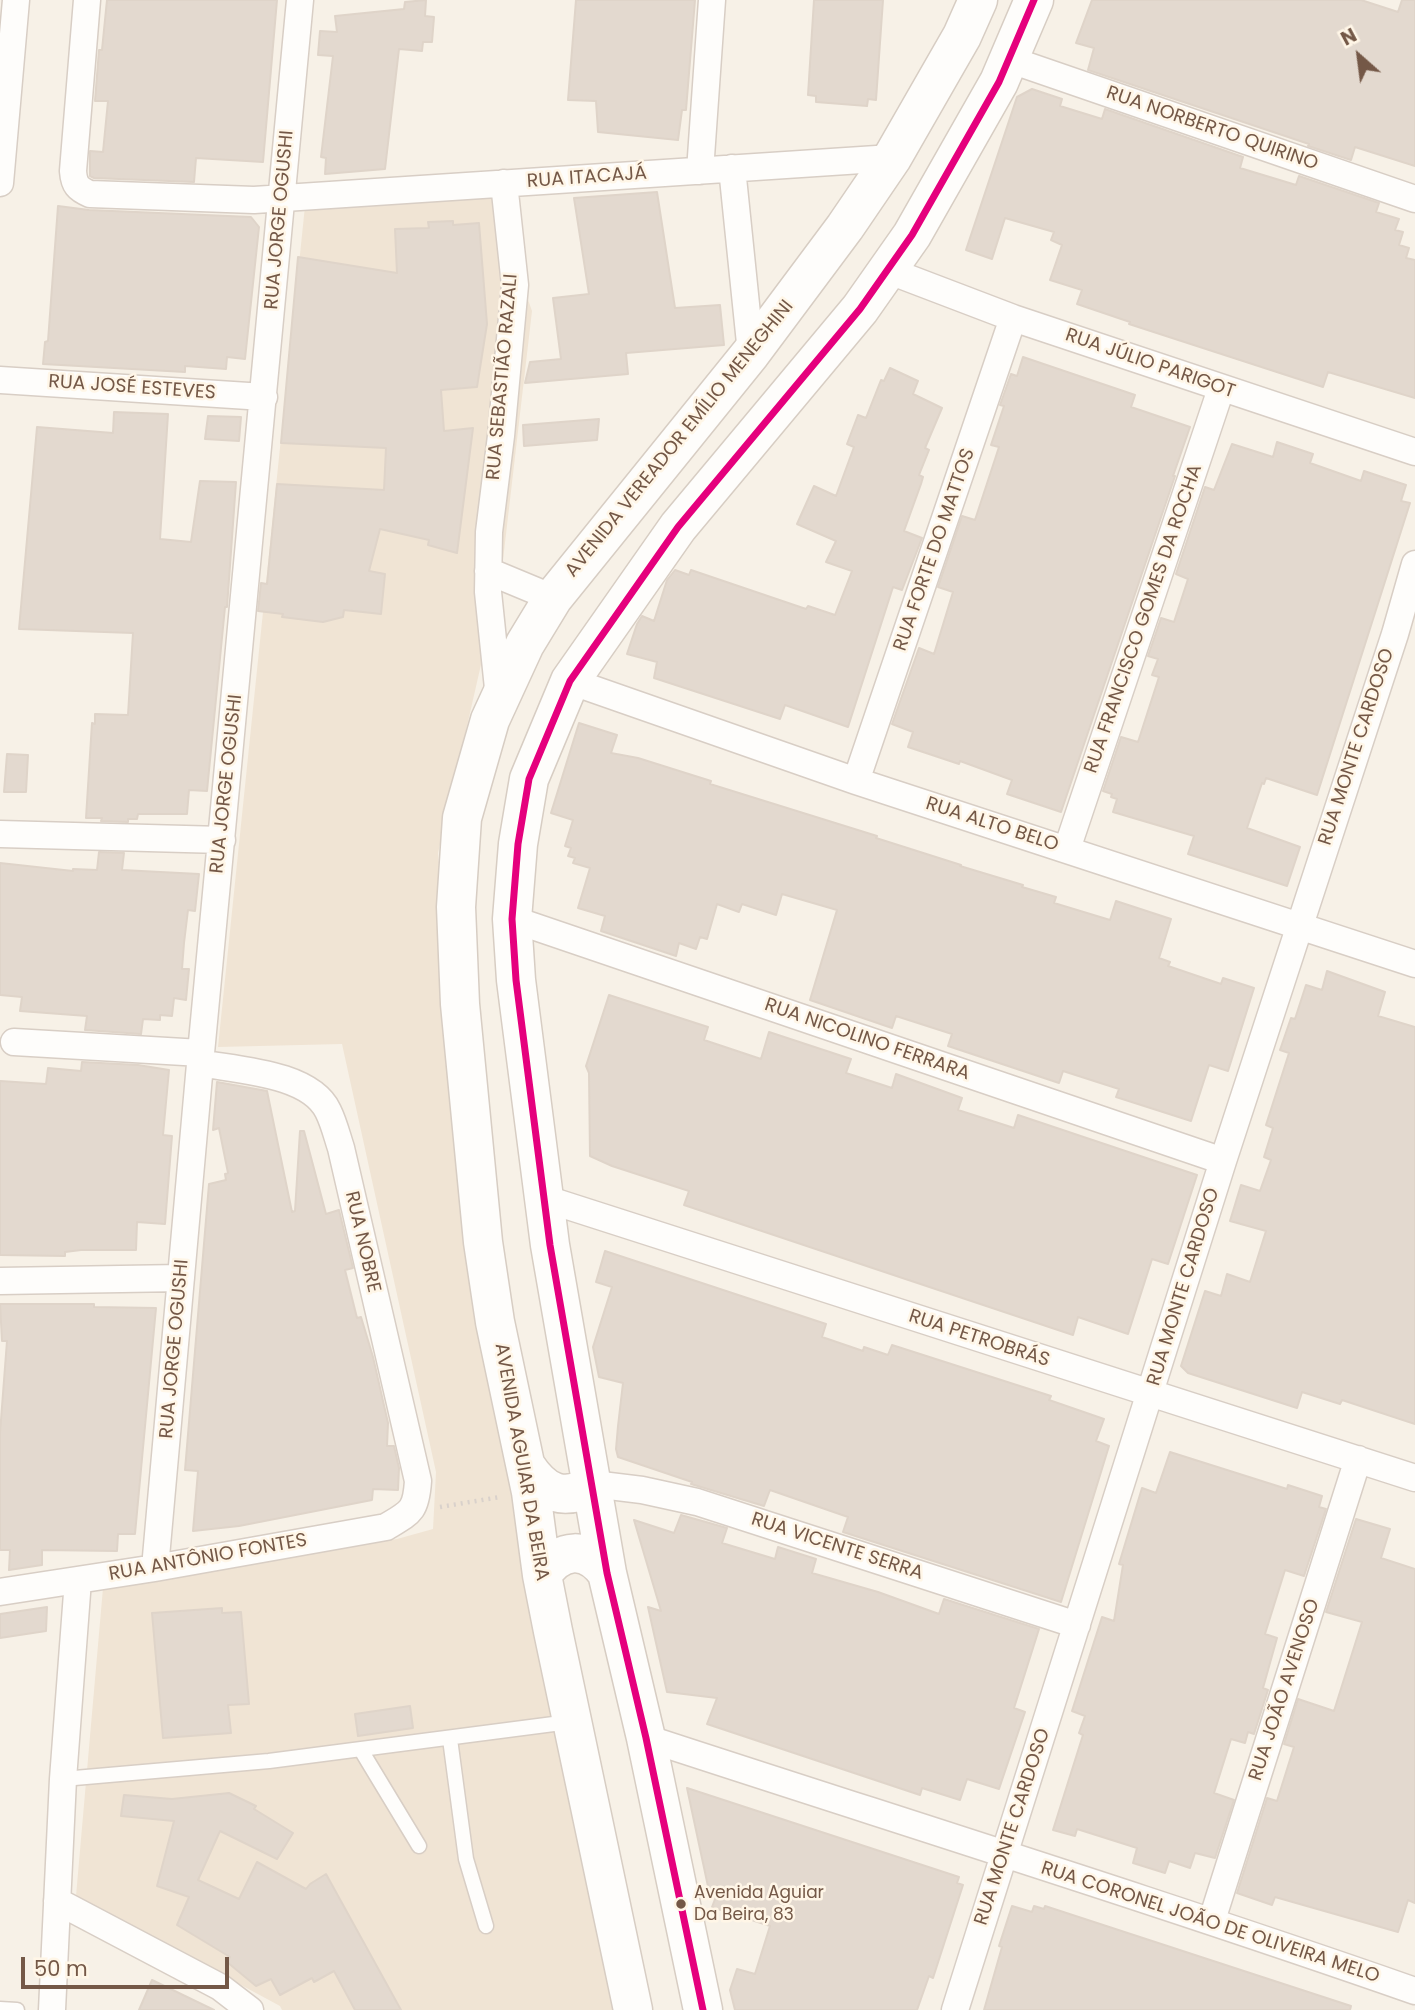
<!DOCTYPE html>
<meta charset="utf-8">
<style>
body{margin:0}
#map{position:relative;width:1415px;height:2010px;overflow:hidden;background:#f7f1e7;font-family:Poppins,sans-serif}
canvas{display:block}
.north{position:absolute;left:1324px;top:21px;width:70px;height:70px;-webkit-text-stroke:5px #fff6e7;paint-order:stroke;rotate:332deg;font-size:19px;font-weight:700;line-height:28px;text-align:center;color:#745847}
.north::after{content:'';display:block;margin:auto;width:24px;height:32px;background:#745847;clip-path:polygon(50% 0,100% 100%,50% 72%,0 100%)}
.scale{position:absolute;left:21px;top:1957px;width:208px;height:32px;box-sizing:border-box;border:4px solid #745847;border-top:0;padding-left:9px;font-size:21px;line-height:24px;white-space:nowrap;color:#745847;-webkit-text-stroke:5px #fff6e7;paint-order:stroke}
</style>
<div id="map">
<canvas width="1415" height="2010"></canvas>
<div class="north">N</div>
<div class="scale">50 m</div>
</div>
<script>
const ctx = document.querySelector('canvas').getContext('2d');
ctx.lineJoin = 'round';
function paint(path, color) { ctx.fillStyle = color; ctx.fill(path, 'evenodd'); }
function trace(path, color, width, dash) { ctx.strokeStyle = color; ctx.lineWidth = width; ctx.lineCap = dash ? 'butt' : 'round'; ctx.setLineDash(dash || []); ctx.stroke(path); }
function write(font, color, halo, rows, align = 'center') {
  ctx.font = font + ' Poppins,sans-serif'; ctx.lineWidth = 5; ctx.setLineDash([]); ctx.textBaseline = 'middle'; ctx.strokeStyle = halo; ctx.fillStyle = color; for (const [text, x, y, turn = 0] of rows) {
    ctx.save(); ctx.translate(x, y); ctx.rotate((+turn || 0) * Math.PI / 180); ctx.textAlign = isNaN(turn) ? turn : align; if (halo) ctx.strokeText(text, 0, 0); ctx.fillText(text, 0, 0); ctx.restore();
  }
}
paint(new Path2D(`
 M491 194 532 311 501 577 438 853 461 1176 623 2010H282L280 2006 76 1896 103 1588 397 1539 433 1529 436 1472 342 1044 218 1047 305 206Z`), '#f0e4d4');
const building = new Path2D(`
 M107 0H277L263 162 196 158 194 182 94 178 90 176V151L103 152 108 101H95L99 50H102Z
 M426 0 425 16 434 17 432 42H423L422 51 399 49 385 169 325 174 326 158 321 157 333 56 318 55 320 31 337 32 335 16 404 9 405 2Z
 M576 0H695L686 110H682L678 140 598 132 596 101 568 100Z
 M814 0H883L876 100 868 99 867 106 816 102V96L808 95Z
 M1092 0H1361L1398 12 1402 0H1415V166L1355 147 1351 160 1308 146 1309 144 1088 70 1094 48 1076 43Z
 M1032 89 1062 99 1060 106 1102 119 1105 109 1243 157 1240 168 1296 185 1299 176 1379 203 1376 212 1399 219 1395 230 1403 232 1399 245 1409 248 1406 258 1415 260V398L1328 372 1323 387 1129 324 1130 322 1077 304 1082 290 1050 280 1062 245 1051 240 1054 232 1005 218 992 259 966 250 1017 97Z
 M657 192 675 308 720 305 724 345 626 353 628 374 525 383 530 362 561 359 553 298 589 294 574 198Z
 M58 206 89 210 251 217 259 227 245 359 227 357 226 369 185 366V372L43 364 45 342 48 341Z
 M453 221V225L479 223 487 324 477 387 441 390 444 431 473 428 457 553 428 545 429 540 380 529 369 571 385 574 381 614 344 610 343 617 323 622 282 617 283 614 258 611 261 583 267 584 277 484 384 490 386 448 281 443 298 257 397 273 395 229 429 228 428 222Z
 M1023 357 1135 395 1131 407 1190 427 1173 476H1175L1061 812 1007 794 1012 780 960 761 959 764 908 747 913 732 892 724 919 648 934 654 953 592 938 587 962 516 975 520 999 447 991 445 1004 406 1000 405 1011 374 1017 376Z
 M890 368 918 381 913 394 942 408 925 448 929 450 919 475 923 477 921 484 904 531 922 538 902 590 893 587 848 727 785 705 780 719 654 678 657 662 627 654 637 624 642 616 654 621 667 580 675 570 689 575 691 570 806 609 808 606 835 615 852 571 826 562 836 541 797 524 814 486 836 496 854 447 847 444 858 415 866 418 881 380 884 381Z
 M114 412 168 414 160 539 191 542 200 481 236 482 227 607H225L207 791 189 790 187 814H138L137 819H128V822L101 821 102 818H86L92 723 95 724V714L128 715 133 633 19 629 37 427 113 433Z
 M208 416 241 417 239 441 205 439Z
 M599 419 597 440 524 446 523 425Z
 M1277 442 1313 454 1310 463 1361 481 1364 471 1406 485 1401 501 1410 503 1317 795 1266 778 1264 784 1262 783 1247 828 1300 847 1287 886 1188 854 1194 836 1113 812 1117 799 1111 797 1112 794 1103 791 1121 737 1138 742 1159 677 1152 675 1158 659 1148 656 1161 618 1174 622 1188 579 1176 574 1205 487 1214 490 1232 444 1273 457Z
 M579 723 617 735 611 753 638 758 711 781 710 784 877 836 876 838 961 865 960 866 1023 885 1022 887 1056 897 1054 903 1110 920 1116 901 1171 919 1159 958 1170 962 1168 966 1221 984 1223 978 1254 988 1228 1071 1209 1065 1191 1121 1116 1097 1119 1089 1063 1071 1059 1083 948 1046 952 1034 896 1016 892 1028 810 1000 837 910 782 894 776 915 742 904 739 912 717 904 707 939 700 937 696 949 679 943 676 956 601 931 605 916 578 908 590 868 573 863 575 858 568 856 571 848 565 846 573 820 551 813Z
 M7 754 28 755 26 792H4Z
 M99 852 124 853 122 870 199 874 195 911 188 910 184 943 182 969H189L186 1000 174 998 172 1016 160 1015V1020L143 1019 141 1034 85 1030 87 1016 20 1011 22 997 0 995V863L73 871V869L97 870Z
 M1327 971 1385 992 1378 1016 1415 1027V1424L1342 1400 1340 1404 1302 1392 1297 1408 1188 1373 1181 1366 1205 1291 1221 1296 1227 1274 1250 1282 1266 1231 1230 1221 1241 1185 1260 1191 1271 1160 1264 1157 1273 1128 1266 1125 1289 1053 1280 1050 1291 1018 1295 1019 1306 985 1322 990Z
 M609 995 708 1027 704 1040 761 1059 769 1032 851 1059 846 1073 892 1088 896 1074 962 1098 958 1110 1014 1128 1018 1115 1197 1175 1168 1264 1152 1259 1128 1334 1078 1317 1073 1335 684 1205 689 1191 612 1166 590 1156 589 1073 586 1066Z
 M82 1062 138 1065 169 1070 163 1135 172 1136 165 1224 137 1222 136 1250H81L65 1252V1256L0 1255V1081L46 1084 48 1068 81 1071Z
 M217 1082 267 1091 292 1212 295 1211 300 1131H304L326 1214 339 1210 353 1268 345 1270 357 1318 361 1317 373 1357 388 1423 387 1446H394L399 1468 398 1490 373 1489 372 1500 239 1526 193 1531 198 1471 185 1470 209 1184 226 1180 225 1174 228 1173 219 1128 213 1130Z
 M605 1251 826 1324 822 1337 863 1351 864 1347 888 1355 892 1345 1051 1396 1049 1400 1104 1419 1096 1441 1109 1446 1061 1602 843 1532 848 1517 770 1490 764 1506 691 1484 692 1482 618 1457 616 1449 618 1426 623 1383 599 1377 593 1347 612 1287 596 1282Z
 M0 1304H94V1307L156 1308 135 1534H118L117 1551 42 1550V1565L9 1570 10 1550H0V1433L7 1341H2Z
 M1170 1452 1287 1489 1288 1485 1322 1496 1319 1507 1326 1509 1304 1576 1285 1570 1265 1634 1277 1638 1263 1688 1268 1690 1254 1734 1248 1732 1245 1743 1231 1739 1214 1793 1234 1800 1215 1858 1195 1853 1190 1868 1169 1861 1165 1873 1133 1863 1137 1848 1077 1829 1075 1836 1053 1830 1083 1735 1079 1733 1085 1716 1072 1711 1102 1617 1114 1621 1123 1565 1119 1564 1142 1488 1156 1493Z
 M681 1515 727 1528 722 1543 775 1559 778 1547 816 1559 812 1573 878 1592 939 1614 944 1599 1039 1629 1014 1708 1025 1712 999 1789 967 1779 960 1800 922 1788 920 1795 707 1724 717 1698 667 1692 648 1607 661 1611 634 1520 674 1533Z
 M1356 1519 1390 1529 1381 1558 1415 1569V1903L1408 1900 1398 1932 1275 1897 1272 1905 1237 1893 1267 1798 1277 1801 1294 1747 1284 1744 1298 1699 1334 1711 1362 1622 1326 1612Z
 M47 1607 46 1631 0 1638V1614Z
 M222 1608V1613L241 1612 249 1704 228 1705 231 1733 163 1738 152 1613Z
 M410 1706 413 1728 358 1736 355 1714Z
 M687 1788 959 1877 957 1883 963 1885 933 1978 929 1976 917 2010H735L730 1990 737 1969 755 1974 770 1926 712 1907 717 1894 709 1891Z
 M229 1793 256 1806 254 1809 293 1833 277 1859 220 1831 198 1880 239 1899 257 1862 306 1889 310 1884 326 1874 401 2010H355L334 1971 314 1982 312 1978 280 1995 271 1979 256 1986 227 1962 230 1957 177 1925 189 1897 157 1886 174 1821 121 1816 124 1795 172 1799Z
 M1012 1906 1032 1912 1034 1906 1044 1909 1045 1906 1351 2006 1350 2010H984L1002 1947 999 1946Z
 M152 1980 214 2010H139Z`);
paint(building, '#e3d9cf');
trace(building, '#dfd4c9', 2);
const lane = new Path2D(`
 M450 1739 466 1859 486 1926
 M361 1750 419 1846
 M63 1779 269 1761 569 1722
 M0 2009 17 2010`);
const street = new Path2D(`
 M87 0 73 171C74 185 78 189 90 194L254 200 892 158
 M1008 59 1415 199
 M732 168 751 353
 M700 171 712 0
 M0 183 16 0
 M887 270 1013 318 1415 452
 M0 380 264 397
 M488 571 553 598
 M570 681 856 781 1415 964
 M499 698 488 592 489 532 501 436 515 285 504 183
 M856 781 1013 318
 M0 834 222 840
 M1067 849 1221 389
 M512 919 1223 1161
 M14 1042 201 1053
 M543 1198 1415 1478
 M0 1281 181 1278
 M593 1484 642 1490 697 1502 1077 1625
 M155 1568 201 1053 300 0
 M0 1592 155 1568 386 1527C411 1512 416 1511 418 1481L341 1148C337 1136 334 1123 328 1111 310 1073 237 1070 200 1063
 M646 1738C903 1822 1160 1902 1415 1991
 M57 1901 220 1987 250 2010
 M1212 1920 1358 1459
 M52 2010 63 1779 78 1580
 M955 2010 1223 1161 1395 634 1415 564`);
const secondary = new Path2D(`
 M526 1466C544 1493 564 1503 593 1484
 M542 1575C561 1547 587 1546 607 1573
 M633 2010 553 1631 542 1575 531 1492 495 1322 483 1242 460 1004 456 907 462 818 490 720 525 644 553 598 751 353 845 227 892 158 962 36 978 0
 M703 2010 646 1738 607 1573 550 1245 516 980 512 919 518 844 529 779 570 681 678 527 860 309 912 235 999 82 1034 0`);
trace(lane, '#d8cec5', 17);
trace(street, '#d8cec5', 29);
trace(secondary, '#d7cdc3', 41);
trace(new Path2D(`
 M440 1507 500 1497`), '#d9d1cb', 4.5, [2, 5]);
trace(lane, '#fefdfb', 14);
trace(street, '#fefdfb', 26);
trace(secondary, '#fefdfb', 38);
trace(new Path2D(`
 M703 2010 646 1738 607 1573 550 1245 516 980 512 919 518 844 529 779 570 681 678 527 860 309 912 235 999 82 1034 0`), '#e5007d', 7);
for (const [x, y, r, color] of [
 [681,1904,6,"#745847"]
]) { const dot = new Path2D(); dot.arc(x, y, r, 0, 2 * Math.PI); ctx.fillStyle = color; ctx.fill(dot); trace(dot, '#fff6e7', 2.5); }
write('17px', '#745847', '#fff6e7', [
 ["Avenida Aguiar",694,1894],
 ["Da Beira, 83",694,1916]
], 'left');
write('19px', '#745847', '#fff6e7', [
 ["RUA NORBERTO QUIRINO",1212,129,19],
 ["RUA ITACAJÁ",587,178,-4],
 ["RUA JORGE OGUSHI",280,220,-85],
 ["RUA JÚLIO PARIGOT",1150,364,19],
 ["RUA SEBASTIÃO RAZALI",503,377,-85],
 ["RUA JOSÉ ESTEVES",132,388,4],
 ["AVENIDA VEREADOR EMÍLIO MENEGHINI",680,439,-51],
 ["RUA FORTE DO MATTOS",935,550,-71],
 ["RUA FRANCISCO GOMES DA ROCHA",1144,619,-71],
 ["RUA MONTE CARDOSO",1357,747,-72],
 ["RUA JORGE OGUSHI",227,784,-84],
 ["RUA ALTO BELO",992,825,18],
 ["RUA NICOLINO FERRARA",867,1040,19],
 ["RUA NOBRE",362,1242,77],
 ["RUA MONTE CARDOSO",1184,1287,-73],
 ["RUA PETROBRÁS",979,1339,18],
 ["RUA JORGE OGUSHI",175,1349,-85],
 ["AVENIDA AGUIAR DA BEIRA",521,1462,80],
 ["RUA VICENTE SERRA",837,1547,18],
 ["RUA ANTÔNIO FONTES",208,1558,-10],
 ["RUA JOÃO AVENOSO",1285,1690,-72],
 ["RUA MONTE CARDOSO",1013,1827,-72],
 ["RUA CORONEL JOÃO DE OLIVEIRA MELO",1210,1923,18]
]);
</script>
